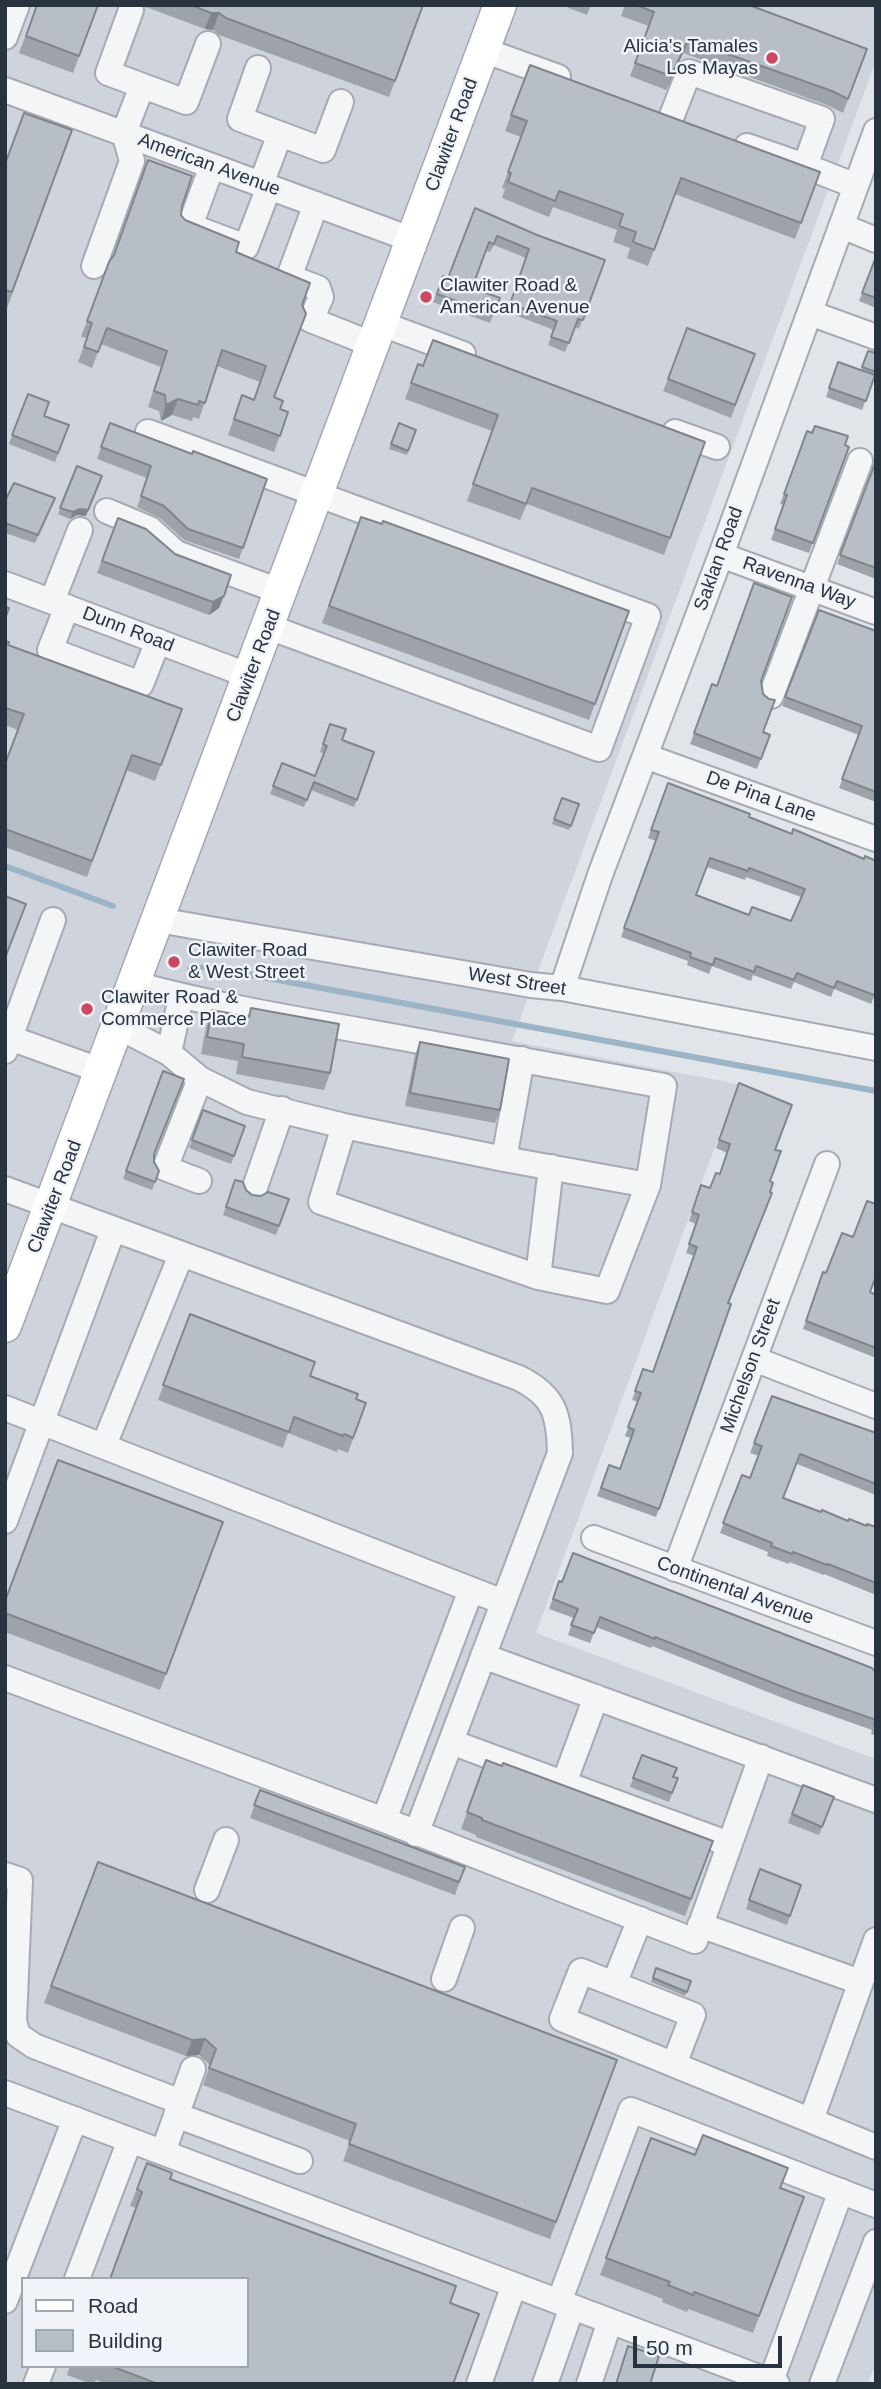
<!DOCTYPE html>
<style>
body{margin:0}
#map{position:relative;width:881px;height:2389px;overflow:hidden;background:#e1e4e9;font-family:Helvetica,sans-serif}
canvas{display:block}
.frame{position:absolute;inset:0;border:7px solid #293340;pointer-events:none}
.legend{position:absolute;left:21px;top:2277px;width:228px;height:91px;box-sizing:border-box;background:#f0f3f7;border:2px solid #a0a6ae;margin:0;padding:9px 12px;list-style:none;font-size:21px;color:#293340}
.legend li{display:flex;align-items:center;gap:14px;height:35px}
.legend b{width:35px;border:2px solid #a0a6ae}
.scale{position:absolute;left:633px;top:2336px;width:149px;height:32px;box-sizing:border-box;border:4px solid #293340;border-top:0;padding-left:9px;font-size:21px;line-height:24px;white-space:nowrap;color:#293340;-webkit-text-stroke:5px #f0f3f7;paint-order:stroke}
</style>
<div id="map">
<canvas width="881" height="2389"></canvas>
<div class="frame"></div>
<ul class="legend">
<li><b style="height:9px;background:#fff"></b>Road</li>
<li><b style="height:19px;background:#b8bec6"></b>Building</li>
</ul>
<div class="scale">50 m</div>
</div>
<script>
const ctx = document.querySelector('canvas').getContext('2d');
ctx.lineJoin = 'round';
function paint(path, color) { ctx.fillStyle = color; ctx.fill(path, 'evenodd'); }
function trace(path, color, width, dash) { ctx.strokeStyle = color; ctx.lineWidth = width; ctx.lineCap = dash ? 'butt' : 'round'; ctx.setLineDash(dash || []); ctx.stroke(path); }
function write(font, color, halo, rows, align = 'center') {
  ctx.font = font + ' Helvetica,sans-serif'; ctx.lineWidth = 5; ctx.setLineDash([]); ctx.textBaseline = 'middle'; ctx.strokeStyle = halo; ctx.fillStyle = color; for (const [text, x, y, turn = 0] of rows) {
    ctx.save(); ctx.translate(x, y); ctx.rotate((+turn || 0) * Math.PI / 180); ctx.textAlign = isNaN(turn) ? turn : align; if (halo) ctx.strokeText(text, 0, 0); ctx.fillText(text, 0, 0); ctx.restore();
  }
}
paint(new Path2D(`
 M5 5H876V61L512 1041 738 1084 536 1633 876 1759V2361L868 2384H5ZM23 2279H247V2366H23Z`), '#cfd3db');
trace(new Path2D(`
 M5 866 113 906
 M190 969 208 967 876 1091`), '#9cb4c8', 6);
const minor = new Path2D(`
 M131 10 108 73 186 102 208 44
 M5 37 17 5
 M483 50 558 77
 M258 68 240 119 323 150 341 102
 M5 90 413 240
 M671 118 689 72 822 119 805 166 747 146
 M212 166 190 226 246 247 269 187
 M805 166 856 186
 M261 184 280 134
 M316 204 289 277 318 288 321 297 311 320 374 345
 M842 226 876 240
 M94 266 132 161 124 133 142 86
 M810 313 876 337
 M382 324 463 354
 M148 432 648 616 599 749 269 627
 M675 432 717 447
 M107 511 150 529 176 553 282 592
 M721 555 876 612
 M5 584 250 676
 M52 601 80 530
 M67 607 50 650 141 684 158 641
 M771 696 860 461
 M645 756 876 839
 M158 920 531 985 562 988 876 1048
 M135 984C213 1005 294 1019 375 1033 471 1050 567 1068 664 1086L648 1185 504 1159 522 1059
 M562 988 600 875 721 555 876 131
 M119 1027 169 1053 200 1079 247 1102 344 1126 504 1159
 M10 1038 102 1071
 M5 1051 53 920
 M169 1053 181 997
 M344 1126 321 1202 538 1277 551 1167
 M199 1181 165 1168 200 1079
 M5 1189 519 1378C555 1396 559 1415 560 1453L416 1834
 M254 1190 282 1109
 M538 1277 607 1291 648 1185
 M754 1359 876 1406
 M5 1408 503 1602
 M104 1445 181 1255
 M5 1521 113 1230
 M594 1538 876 1643
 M675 1569 827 1164
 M483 1656 876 1800
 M5 1678 384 1820 695 1941 761 1757
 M451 1742 729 1844
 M564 1783 596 1697
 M384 1820 471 1590
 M5 1875 20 1880 14 2021 18 2035 34 2046 181 2102
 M207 1890 226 1840
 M700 1925 860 1982
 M444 1979 462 1928
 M614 1984 640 1919
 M674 2064 693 2015 581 1971 562 2019 876 2147
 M5 2093 777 2384
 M176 2115 300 2161
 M811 2120 876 1940
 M163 2152 193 2069
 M77 2279 130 2140
 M5 2301 75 2119
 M559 2302 631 2110 876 2205
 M771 2381 841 2191
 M36 2384 43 2366
 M479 2384 514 2285
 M545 2384 572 2307
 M589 2384 610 2321
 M822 2384 876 2242`);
const major = new Path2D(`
 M5 1326 500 5`);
trace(minor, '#a6abb3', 28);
trace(major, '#a0a9b5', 35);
trace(minor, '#f3f5f7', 24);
trace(major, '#fff', 32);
paint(new Path2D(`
 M37 5H98L73 73 19 53Z
 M144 5H423L389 97 219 35 213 30 205 29 146 7Z
 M561 5H591L587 15Z
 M625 5H749L867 49 843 113 827 105 683 53 666 90 630 76 649 26 621 16Z
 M530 65 820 172 795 239 675 194 648 266 627 258 630 248 613 242 617 230 553 207 549 217 502 198 505 189 502 188 521 137 505 131Z
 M72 130 7 308H5V164Z
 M182 206 181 215 185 220 236 252 302 305 274 398 280 409 288 412 274 452 228 435 242 395 254 400 260 382 217 366 199 419 193 417 192 421 172 415 161 421 159 411 148 407 161 367 101 344 92 368 78 362 87 338 81 337 109 262Z
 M475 208 537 235 605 260 579 329 575 327 565 352 548 345 554 330 507 312 526 258 494 245 490 252 486 251 472 288 500 298 490 323 433 302 443 276 448 278Z
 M875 259 876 260V308L859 301Z
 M868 351 876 353V377H874L862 410 826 397 838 362 861 370Z
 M755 354 731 418 663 391 668 379Z
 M418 364 705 442 664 555 527 504 520 520 467 501 492 431 405 399Z
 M28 394 44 416 69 425 55 462 9 444Z
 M110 423 192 454 267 479 239 559 184 540 160 518 137 507 147 478 97 459Z
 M399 423 416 430 407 455 389 449Z
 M845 445 849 447 809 553 771 540 783 505 780 504 784 494Z
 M876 452V579L837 564 874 466V457Z
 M77 466 86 516 77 515 70 519 58 514Z
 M55 498 35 543 5 533V501Z
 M361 517 629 611 589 720 322 623Z
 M118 518 175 554 231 575 219 608 209 615 97 573Z
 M819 610 876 631V802L839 788 859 735 782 706Z
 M5 641 8 645 182 709 155 781 126 770 87 877 5 847V764L18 730 5 725Z
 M761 681 763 732 770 735 757 769 690 744 712 684 717 686Z
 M330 724 342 740 374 752 354 807 311 790 304 807 270 794 282 763 315 776 324 754 320 752Z
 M668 783 792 834 864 859 876 861V997H874L871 1004 834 989 831 997 794 982 791 989 753 975 751 981 712 966 709 974 687 965 688 961 621 937 656 841 648 838ZM707 867 745 880 746 877 801 897 791 921 749 915 696 895Z
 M562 798 579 804 569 830 552 824Z
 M251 1008 330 1073 324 1090 236 1074 238 1061 201 1054 206 1027 212 1010 248 1016Z
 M420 1042 500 1110 495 1123 405 1106 415 1055Z
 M163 1071 154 1162 159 1171 152 1190 123 1179Z
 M739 1083 776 1150 770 1181 729 1303 731 1304 656 1517 597 1496 609 1465 620 1469 631 1438 625 1436 638 1402 632 1400 643 1369 653 1372 694 1256 686 1253 696 1224 689 1221 701 1185 710 1188 720 1174 727 1153 716 1148Z
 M203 1110 245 1126 231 1164 189 1148Z
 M235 1180 252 1195 289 1199 276 1235 223 1215Z
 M853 1237 870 1292 876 1295V1358L803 1329 823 1272 826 1273Z
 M190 1314 310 1376 366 1403 348 1453 338 1449 337 1452 288 1433 283 1448 158 1400Z
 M772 1396 876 1433V1495L797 1464 783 1498 821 1512 867 1526 876 1527V1595L824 1574V1575L789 1562V1564L767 1556 768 1552 720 1533 742 1475 750 1478 759 1456 750 1453Z
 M223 1522 160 1690 5 1632V1601Z
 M559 1581 876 1673V1736L871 1734 872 1730 793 1702 652 1646 651 1648 596 1627 590 1643 568 1635 574 1618 549 1609Z
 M642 1755 673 1777 678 1778 669 1802 630 1787Z
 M486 1760 713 1841 685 1916 476 1837V1835L461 1829Z
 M803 1785 834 1797 819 1835 788 1823Z
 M260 1790 465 1867 455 1895 250 1818Z
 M98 1862 617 2060 550 2239 343 2161 350 2141 203 2085 210 2065 199 2055 186 2056 44 2003Z
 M760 1869 801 1885 787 1925 746 1909Z
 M656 1968 691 1981 685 1996 651 1982Z
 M651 2138 804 2197 753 2333 688 2309 687 2312 662 2302 663 2299 600 2275Z
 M147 2163 170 2179 450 2303 453 2384H107L96 2380 94 2384H91L67 2375 70 2366H247L136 2208 130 2206Z`), '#9ea3aa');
paint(new Path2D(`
 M211 13H219L213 30 205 29Z
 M688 40 683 53 666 90 671 76Z
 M178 399 172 415 161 421 166 405Z
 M102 476 86 516 77 515 70 519 73 512Z
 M224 596 219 608 209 615 213 602Z
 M205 2039 199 2055 186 2056 192 2040Z`), '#81858b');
const building = new Path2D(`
 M37 5H98L79 56 26 36Z
 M191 5H423L395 81 226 18 219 13H211Z
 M636 5H749L867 49 848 99 832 91 688 40 671 76 635 63 654 12Z
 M530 65 820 172 801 223 681 178 654 250 633 242 636 232 619 226 623 214 559 191 555 201 508 182 511 173 508 172 527 121 511 115Z
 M24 113 72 130 12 292 5 290V164Z
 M148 160 192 176 182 206 181 215 185 220 239 242 236 252 310 283 302 305 306 314 274 397 283 401 280 409 288 412 280 436 234 419 242 395 254 400 266 366 222 350 205 403 199 401 198 405 178 399 166 405 165 395 154 391 167 351 107 328 98 352 84 347 92 323 87 321 109 262 114 255Z
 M475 208 537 235 605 260 583 320 578 319 569 343 551 337 557 321 510 304 529 249 497 236 494 244 489 242 472 288 500 298 493 314 437 294 443 276 448 278Z
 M875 259 876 260V298L862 293Z
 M687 328 755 354 735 405 668 379Z
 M433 340 705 442 670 538 532 488 526 504 473 484 498 415 411 383 418 364 423 366Z
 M868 351 876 353V372L862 367Z
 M838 362 875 375 866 401 829 388Z
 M28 394 49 402 44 416 69 425 58 453 12 435Z
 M110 423 192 454 193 451 267 479 243 548 188 529 164 506 141 496 151 466 101 447Z
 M399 423 416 430 408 451 391 444Z
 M815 426 848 436 845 445 849 447 813 543 775 529 787 495 784 494 807 431 812 433Z
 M876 461V568L840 555Z
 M77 466 102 476 88 510 80 509 73 512 60 508Z
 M14 483 55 498 38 535 5 523V501Z
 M361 517 382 524 383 521 629 611 595 704 329 606Z
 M118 518 146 529 175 554 231 575 224 596 213 602 102 561Z
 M754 583 792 597 761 681 763 694 769 699 775 700 763 732 770 735 761 759 694 733 712 684 717 686Z
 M5 607 9 608 5 619Z
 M819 610 876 631V792L842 779 862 726 785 697Z
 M5 641 9 642 8 645 182 709 161 765 132 755 92 861 5 829V764L24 714 5 708Z
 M330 724 346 729 342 740 374 752 357 800 314 782 307 800 273 786 282 763 315 776 327 746 323 744Z
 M668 783 750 814 749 817 792 834 793 829 864 859 865 856 876 861V990L874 995 837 981 834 988 797 973 794 980 756 966 754 972 715 958 713 965 690 957 691 953 624 928 659 832 651 830ZM710 858 748 871 749 868 805 889 791 921 752 907 749 915 696 895Z
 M562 798 579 804 571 826 554 819Z
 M5 896 26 904 5 958Z
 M251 1008 339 1024 330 1073 242 1057 244 1044 207 1037 212 1010 249 1017Z
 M420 1042 509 1059 500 1110 410 1093Z
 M163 1071 184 1079 154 1154V1162L159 1171 155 1182 126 1171Z
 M739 1083 792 1105 775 1150 781 1151 770 1181 773 1183 770 1192 772 1193 728 1303 731 1304 659 1509 601 1488 609 1465 620 1469 634 1430 628 1427 641 1393 635 1391 643 1369 653 1372 697 1247 689 1244 699 1215 692 1212 701 1185 710 1188 716 1173 720 1174 730 1144 719 1140Z
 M203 1110 245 1126 234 1156 192 1140Z
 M235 1180 243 1182 246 1190 252 1195 261 1196 268 1192 289 1199 279 1226 226 1207Z
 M867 1201 876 1204V1276L870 1292 876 1295V1348L806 1321 823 1272 826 1273 842 1233 853 1237Z
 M190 1314 315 1362 310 1376 358 1394 356 1399 366 1403 353 1438 344 1434 343 1436 294 1417 289 1432 163 1385Z
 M772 1396 876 1433V1484L800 1454 783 1498 821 1512 822 1510 848 1521 849 1519 867 1526V1524L876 1527V1583L828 1564 827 1565 793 1552 792 1554 771 1546 772 1543 723 1523 742 1475 750 1478 762 1446 754 1443Z
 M58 1460 223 1522 166 1674 5 1613V1601Z
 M573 1553 872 1668 876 1673V1725L874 1724 876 1720 796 1692 655 1637V1639L600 1617 594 1633 571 1625 578 1609 553 1599 559 1581 562 1582Z
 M642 1755 677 1768 673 1777 678 1778 672 1793 633 1778Z
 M486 1760 502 1766 503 1763 713 1841 691 1899 482 1820V1818L467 1812Z
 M803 1785 834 1797 822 1827 792 1814Z
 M260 1790 465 1867 459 1882 254 1805Z
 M98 1862 617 2060 556 2222 349 2144 356 2124 209 2068 216 2049 205 2039 192 2040 51 1986Z
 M760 1869 801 1885 790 1916 749 1900Z
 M656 1968 691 1981 687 1992 653 1978Z
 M703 2135 788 2168 780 2188 804 2197 759 2316 694 2292 693 2295 668 2285 670 2282 606 2258 651 2138 695 2155Z
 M147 2163 172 2173 170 2179 456 2286 450 2303 479 2314 453 2384H158L111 2366H247V2279H110L142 2192 137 2189Z
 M628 2346 659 2356 650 2384H616Z`);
paint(building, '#b8bec6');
trace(building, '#81858b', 2);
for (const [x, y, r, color] of [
 [772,58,7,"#cb4862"],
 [426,297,7,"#cb4862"],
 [174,962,7,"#cb4862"],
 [87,1009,7,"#cb4862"]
]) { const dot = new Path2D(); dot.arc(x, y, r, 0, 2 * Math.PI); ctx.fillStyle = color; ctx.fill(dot); trace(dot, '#f0f3f7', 2.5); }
write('19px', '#293340', '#f0f3f7', [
 ["Alicia's Tamales",758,47,"right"],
 ["Los Mayas",758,69,"right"],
 ["Clawiter Road &",440,286],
 ["American Avenue",440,308],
 ["Clawiter Road",188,951],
 ["& West Street",188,973],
 ["Clawiter Road &",101,998],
 ["Commerce Place",101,1020]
], 'left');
write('19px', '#293340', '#f0f3f7', [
 ["Clawiter Road",452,135,-70],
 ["American Avenue",209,165,20],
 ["Saklan Road",719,559,-70],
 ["Ravenna Way",799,583,20],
 ["Dunn Road",128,630,21],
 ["Clawiter Road",254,666,-69],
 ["De Pina Lane",761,797,20],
 ["West Street",517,982,9],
 ["Clawiter Road",55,1197,-69],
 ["Michelson Street",751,1366,-70],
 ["Continental Avenue",735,1591,20]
]);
</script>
